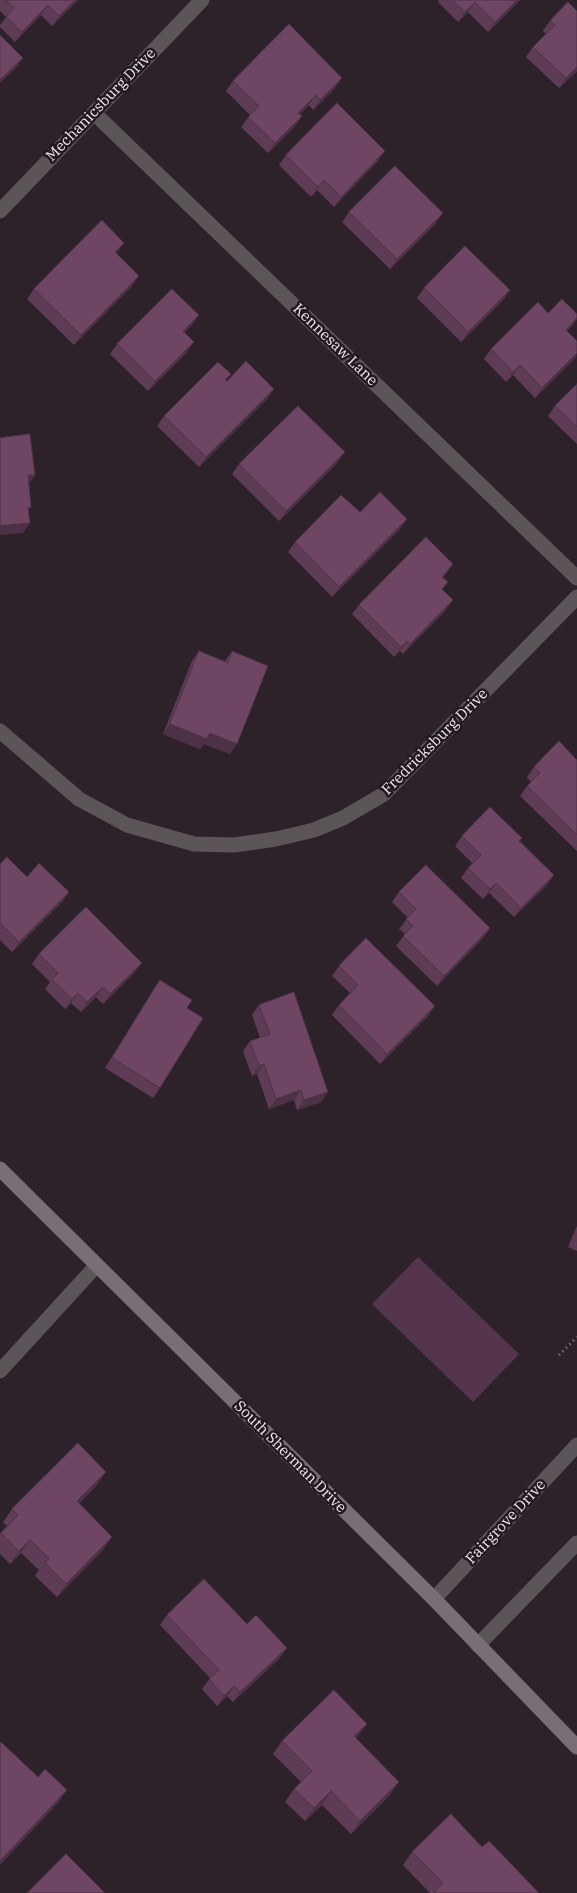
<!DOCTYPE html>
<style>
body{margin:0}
canvas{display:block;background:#2d212a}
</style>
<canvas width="577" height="1893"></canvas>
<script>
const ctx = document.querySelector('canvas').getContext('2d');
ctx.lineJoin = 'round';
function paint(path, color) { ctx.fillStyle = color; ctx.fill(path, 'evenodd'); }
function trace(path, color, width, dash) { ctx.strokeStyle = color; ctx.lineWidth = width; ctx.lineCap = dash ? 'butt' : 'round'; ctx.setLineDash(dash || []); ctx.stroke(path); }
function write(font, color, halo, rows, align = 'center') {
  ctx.font = font + ' "IBM Plex Serif",serif'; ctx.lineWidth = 5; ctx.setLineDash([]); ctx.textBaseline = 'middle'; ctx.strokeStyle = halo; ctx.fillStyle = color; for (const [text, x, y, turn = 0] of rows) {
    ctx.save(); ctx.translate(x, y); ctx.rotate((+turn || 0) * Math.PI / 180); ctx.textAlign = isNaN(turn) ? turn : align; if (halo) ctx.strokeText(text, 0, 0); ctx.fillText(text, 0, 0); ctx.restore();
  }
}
paint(new Path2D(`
 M418 1257 519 1354 473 1402 372 1304Z`), '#54354d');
trace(new Path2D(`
 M559 1355 577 1337`), '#91878e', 3, [1, 4]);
trace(new Path2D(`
 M94 113 577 578
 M0 211 202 0
 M0 731 79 799 127 825 194 844 234 845 276 839 314 830 343 818 384 794 577 597
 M0 1371 96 1266
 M434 1599 577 1445
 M478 1645 577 1543`), '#5b5459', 15);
trace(new Path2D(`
 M0 1169 434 1599 577 1747`), '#786f76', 15);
paint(new Path2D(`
 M0 0H78L52 26 41 15 15 42 0 27V25L6 17 0 11Z
 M439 0H520L488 32 468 12 458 22 438 2Z
 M577 11V71L559 88 526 57 533 47 546 34 543 31 550 21Z
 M233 81 335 88 313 110 309 105 300 114 302 116 295 126 268 153 241 127 250 115 226 91Z
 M286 155 378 161 334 207 317 190 311 197 279 165Z
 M349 212 436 223 390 269 342 222Z
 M117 253 132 286 74 345 27 299 34 289Z
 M424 288 510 290 503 300 461 342 417 298Z
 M548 313 577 314V319L567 331 576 357 535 398 513 375 506 382 484 359 491 349Z
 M192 325 184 333 187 352 148 391 110 354 117 344Z
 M226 380 274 389 267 399 199 467 157 426 164 416Z
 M577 384V444L548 416 555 406Z
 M338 462 279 521 232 474 239 464Z
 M360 512 407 519 400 529 332 597 288 552 295 542Z
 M446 574 443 578V590L446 610 403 654 400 651 394 657 352 614 359 605Z
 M199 651 225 661 232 651 230 754 204 744 200 749 163 734 192 661Z
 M577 760V851L520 796 527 786 531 782 527 777 534 767Z
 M462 836 522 838 520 841 554 875 547 885 514 917 489 893 483 899 461 878 468 868 472 863 455 846Z
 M0 864 27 877 69 892 62 902 12 952 0 940Z
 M399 892 490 928 483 938 437 986 396 946 405 934 399 929 408 918 392 902Z
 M39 954 135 972 103 1004 96 997 81 1012 71 1003 65 1009 45 989 50 982 32 964Z
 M339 966 435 1006 428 1016 380 1064 332 1015 339 1005 350 993 332 976Z
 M160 980 187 1008 160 1088 153 1098 105 1068 153 990Z
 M259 1005 321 1102 297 1110 294 1100 269 1109 257 1074 252 1076 243 1051 250 1041 260 1038 252 1015Z
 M577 1226V1251L568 1247Z
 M97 1485 79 1503 103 1550 57 1597 35 1576 39 1570 21 1553 10 1564 0 1554V1533L7 1526 3 1522 12 1509Z
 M167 1615 247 1624 280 1658 233 1702 227 1696 217 1706 202 1689 210 1678 160 1625Z
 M367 1724 356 1738 390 1795 351 1834 322 1805 305 1821 285 1802 294 1789 301 1782 273 1754 282 1741Z
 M482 1847 539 1893H430L403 1865 412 1852Z`), '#5f3c56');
paint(new Path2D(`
 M75 0H78L52 26 59 16Z
 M517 0H520L488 32 495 22Z
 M475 2 468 12 458 22 465 12Z
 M48 5 41 15 15 42 22 32Z
 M23 58 16 68 0 83V80Z
 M577 67V71L559 88 566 78Z
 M342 78 335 88 313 110 320 100Z
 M316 95 309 105 291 123 298 113Z
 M302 116 295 126 268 153 275 143Z
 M385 151 378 161 334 207 341 197Z
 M324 180 317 190 311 197 318 187Z
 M443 213 436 223 390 269 397 259Z
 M124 243 117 253 108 262 115 252Z
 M139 276 132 286 74 345 81 335Z
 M510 290 503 300 461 342 468 332Z
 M199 315 192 325 176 341 183 331Z
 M577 318 572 326 559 340 566 330Z
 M194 342 187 352 148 391 155 381Z
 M577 353 576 357 535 398 542 388Z
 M520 365 513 375 506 382 513 372Z
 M274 389 267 399 199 467 206 457Z
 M345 452 338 462 279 521 286 511Z
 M28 475H35L28 485Z
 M407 519 400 529 332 597 339 587Z
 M30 523 23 533 0 535V526Z
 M453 564 446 574 435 587 442 577Z
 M453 600 446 610 403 654 410 644Z
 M407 641 400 651 394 657 401 647Z
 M170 724 210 733 237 744 230 754 204 744 200 749 163 734Z
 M554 875 547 885 514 917 521 908Z
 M496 883 489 893 483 899 490 889Z
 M69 892 62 902 12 952 19 942Z
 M490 928 483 938 437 986 444 976Z
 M142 963 135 972 103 1004 110 994Z
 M103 987 96 997 81 1012 87 1002Z
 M78 993 71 1003 65 1009 72 999Z
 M435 1006 428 1016 380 1064 387 1054Z
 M264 1064 257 1074 252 1076 259 1066Z
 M301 1090 294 1100 269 1109 276 1099Z
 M328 1092 321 1102 297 1110 304 1100Z
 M106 1472 97 1485 68 1515 77 1501Z
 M112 1537 103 1550 57 1597 66 1584Z
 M30 1540 21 1553 10 1564 19 1551Z
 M287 1648 280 1658 233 1702 240 1692Z
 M234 1686 227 1696 217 1706 224 1696Z
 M367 1724 357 1737 345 1749 354 1736Z
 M399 1782 390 1795 351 1834 360 1821Z
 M67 1790 58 1803 0 1865V1861Z
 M331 1791 322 1805 305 1821 314 1808Z`), '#4d3146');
const building = new Path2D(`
 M6 0H75L59 16 48 5 22 32 6 17 14 8Z
 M453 0H517L495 22 475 2 465 12Z
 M568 2 577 11V67L566 78 533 47 555 25 550 21Z
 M289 24 342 78 320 100 316 95 298 113 302 116 275 143 248 117 259 106 233 81Z
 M0 35 23 58 0 80Z
 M337 103 385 151 341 197 324 180 318 187 286 155Z
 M395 166 443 213 397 259 349 212Z
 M102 220 124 243 115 252 139 276 81 335 34 289Z
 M465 246 510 290 468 332 424 288Z
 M172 289 199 315 183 331 194 342 155 381 117 344Z
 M562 299 577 314V318L566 330 577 341V353L542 388 520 365 513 372 491 349 538 302 548 313Z
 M246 361 274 389 206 457 164 416 218 362 231 374 225 380 227 381Z
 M577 384V427L555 406Z
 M298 406 345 452 286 511 239 464Z
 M30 434 35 475H28L31 507 28 508 30 523 0 526V438Z
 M380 492 407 519 339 587 295 542 341 495 360 512Z
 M426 537 453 564 442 577 448 582 442 589 453 600 410 644 407 641 401 647 359 605Z
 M199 651 228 663 232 651 268 666 237 744 210 733 207 739 170 724Z
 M559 741 577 760V835L527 786 540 773 534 767Z
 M490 807 522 838 519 841 554 875 521 908 496 883 490 889 468 868 481 855 462 836Z
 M7 857 27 877 39 863 69 892 19 942 0 923V864Z
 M426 865 490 928 444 976 403 936 413 926 406 919 416 909 399 892Z
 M86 907 142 963 110 994 103 987 87 1002 78 993 72 999 52 979 58 973 39 954Z
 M366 938 435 1006 387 1054 339 1005 358 985 339 966Z
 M160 980 192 1000 187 1008 203 1018 160 1088 112 1058Z
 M294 992 328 1092 304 1100 301 1090 276 1099 264 1064 259 1066 250 1041 270 1034 259 1005Z
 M78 1443 106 1472 77 1501 112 1537 66 1584 45 1563 49 1558 30 1540 19 1551 1 1533 18 1515 12 1509Z
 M204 1579 247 1624 256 1615 287 1648 240 1692 234 1686 224 1696 209 1679 219 1670 167 1615Z
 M334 1690 367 1724 354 1736 399 1782 360 1821 331 1791 314 1808 294 1789 312 1771 282 1741Z
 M1 1742 38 1777 45 1769 67 1790 0 1861V1744Z
 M451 1814 482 1847 489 1841 539 1893H436L435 1891 443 1883 412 1852Z
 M66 1854 105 1893H27Z`);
paint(building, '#6e4664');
trace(building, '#4d3146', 1);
write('15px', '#efe7ed', '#231820', [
 ["Mechanicsburg Drive",101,105,-46],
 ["Kennesaw Lane",335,345,44],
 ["Fredricksburg Drive",435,742,-45],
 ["South Sherman Drive",290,1457,45],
 ["Fairgrove Drive",506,1522,-47]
]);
</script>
